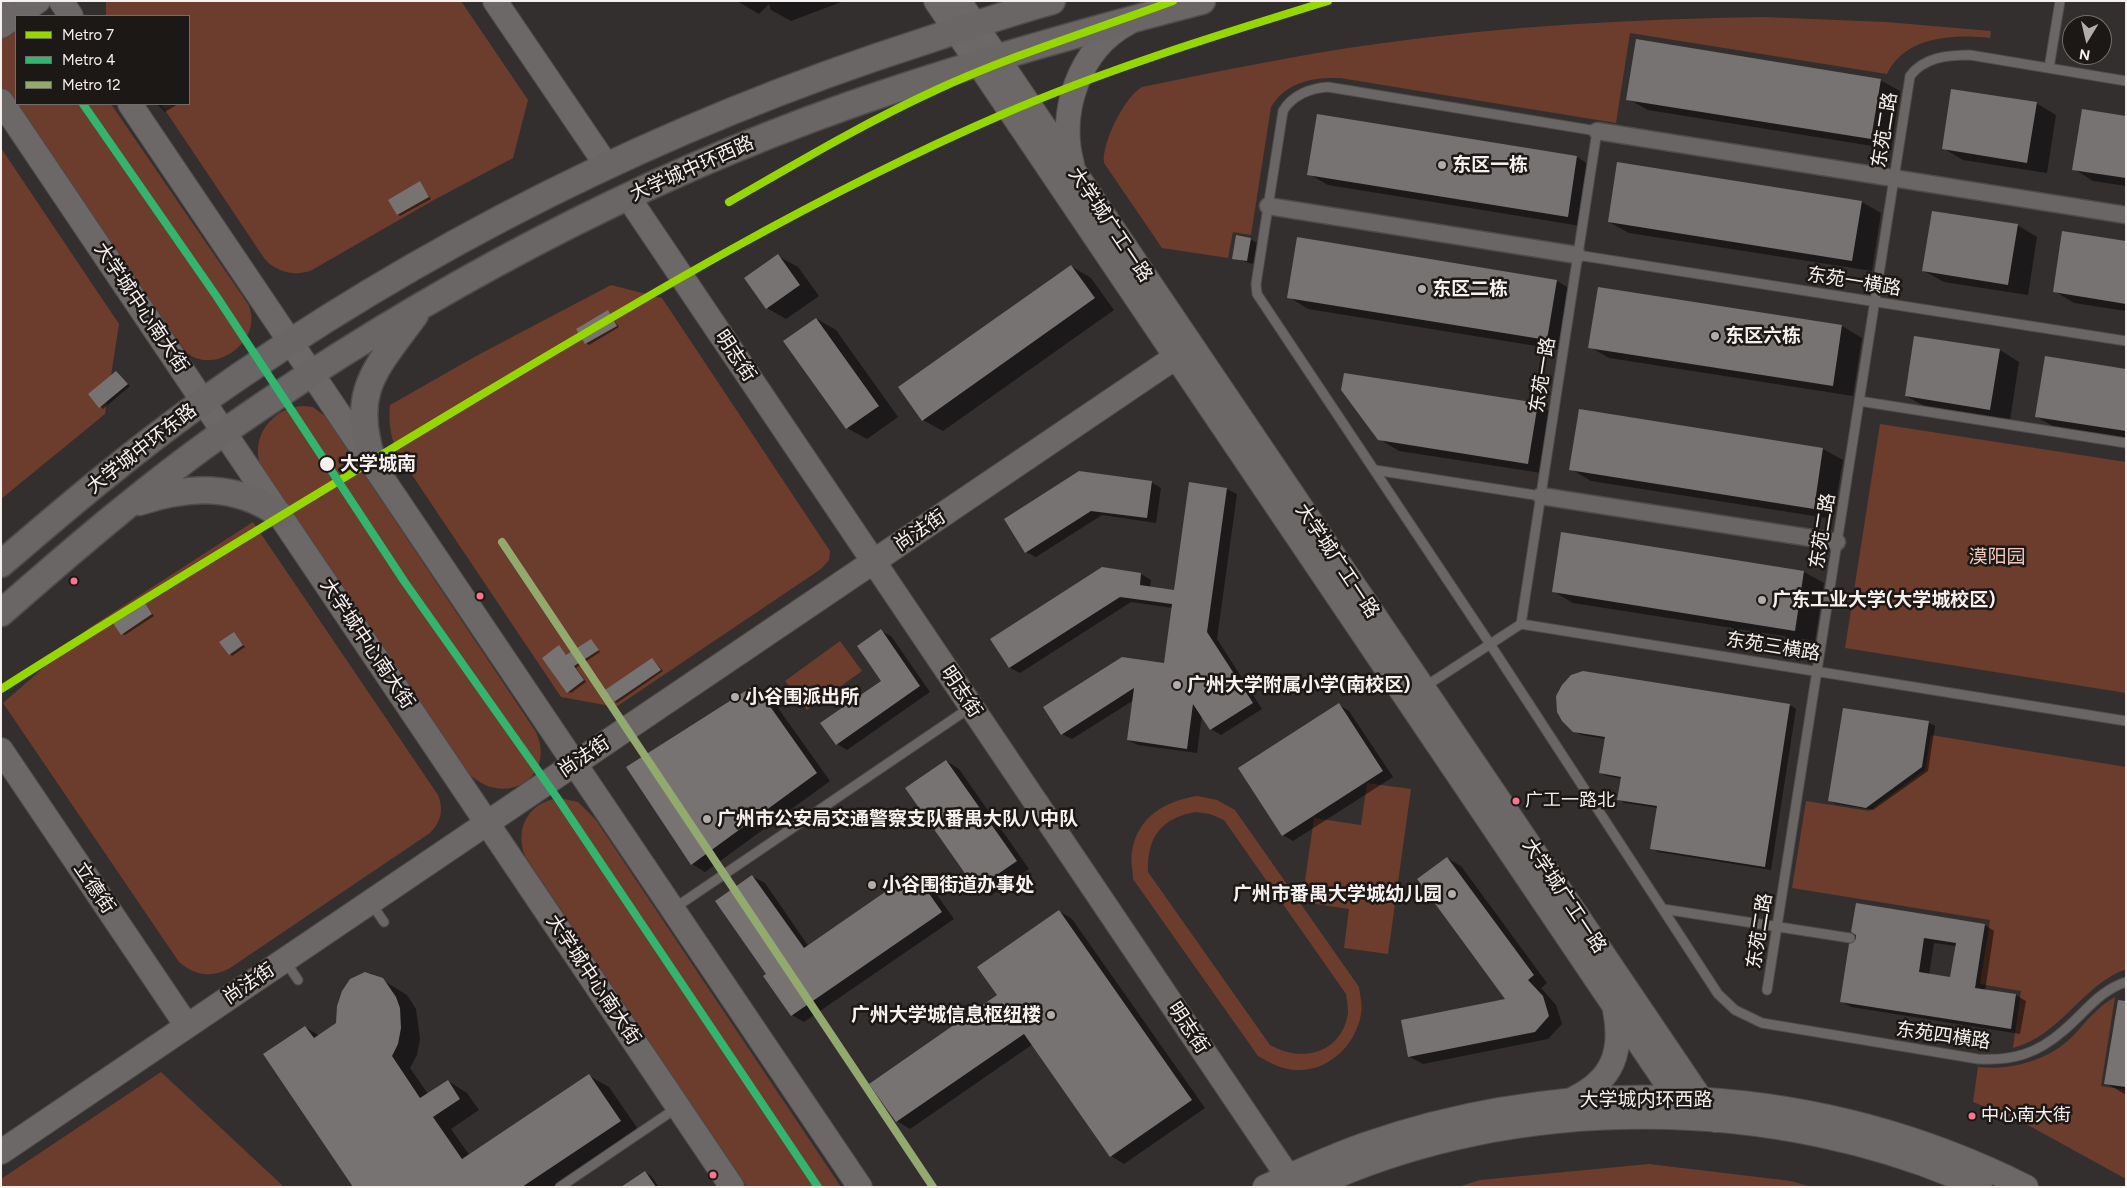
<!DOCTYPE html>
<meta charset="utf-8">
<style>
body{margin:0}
#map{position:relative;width:2127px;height:1188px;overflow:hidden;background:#342f2f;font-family:Figtree,sans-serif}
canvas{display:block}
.frame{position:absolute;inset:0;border:2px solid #f6f0ee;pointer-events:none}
.legend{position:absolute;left:15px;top:15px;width:175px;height:90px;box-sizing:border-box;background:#1c1816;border:1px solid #736e6c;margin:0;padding:6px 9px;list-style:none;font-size:15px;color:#f6f0ee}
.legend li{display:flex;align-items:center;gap:10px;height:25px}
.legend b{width:25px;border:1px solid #736e6c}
.north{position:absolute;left:2062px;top:15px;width:50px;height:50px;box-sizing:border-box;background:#1c1816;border:1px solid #736e6c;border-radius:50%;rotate:189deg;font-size:14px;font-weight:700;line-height:20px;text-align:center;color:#f6f0ee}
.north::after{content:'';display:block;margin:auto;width:18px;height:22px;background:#b2acab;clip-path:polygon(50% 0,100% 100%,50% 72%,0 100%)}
</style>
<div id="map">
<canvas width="2127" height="1188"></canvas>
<div class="frame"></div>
<ul class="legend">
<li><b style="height:6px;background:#97d700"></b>Metro 7</li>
<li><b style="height:6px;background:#33b56f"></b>Metro 4</li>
<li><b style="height:6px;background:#92aa6d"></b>Metro 12</li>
</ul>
<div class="north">N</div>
</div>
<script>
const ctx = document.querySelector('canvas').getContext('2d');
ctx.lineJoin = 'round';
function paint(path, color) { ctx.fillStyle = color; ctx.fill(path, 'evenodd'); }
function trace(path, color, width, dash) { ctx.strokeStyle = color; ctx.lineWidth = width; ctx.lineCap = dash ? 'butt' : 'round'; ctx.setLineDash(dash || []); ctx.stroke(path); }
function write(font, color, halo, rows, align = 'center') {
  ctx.font = font + ' Figtree,"Noto Sans SC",sans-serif'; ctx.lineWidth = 5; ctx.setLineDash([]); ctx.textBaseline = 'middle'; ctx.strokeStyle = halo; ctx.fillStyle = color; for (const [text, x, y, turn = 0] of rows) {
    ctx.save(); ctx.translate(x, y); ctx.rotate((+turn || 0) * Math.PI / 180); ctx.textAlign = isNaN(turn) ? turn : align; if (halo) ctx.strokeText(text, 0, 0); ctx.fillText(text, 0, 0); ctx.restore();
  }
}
paint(new Path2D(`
 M106 1H461L528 100 513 158 432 201 312 270C296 277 275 272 264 258L161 104H189V16H106Z
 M1763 17 1886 22 1991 31 1990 38C1954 34 1905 36 1887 74L1630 33 1616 123 1340 78C1312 77 1286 82 1271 107L1251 235 1233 232 1228 258 1162 248 1104 163C1101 144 1125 96 1142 87 1220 71 1297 55 1376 44 1504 26 1634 19 1763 17Z
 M16 27V104H111L248 304C265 340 215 377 186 352L1 86V38Z
 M1 148 119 324 105 414 1 499Z
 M611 285 662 298 830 551 829 560 821 569 616 707 561 697 400 457C391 441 388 423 390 405L478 355Z
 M303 406 313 407 326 417 536 732C557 778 504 809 468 773L260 464C251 436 273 407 303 406Z
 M1880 424 2126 462V693L1845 648Z
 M253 522 438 795C444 810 441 822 430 833L230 968C212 978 195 976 179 962L3 703 89 628Z
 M840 641 862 671 807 710 785 681Z
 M1931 735 2126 767V969C2081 986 2060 1036 2013 1048L2021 991 1980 984 1990 920 1792 888 1806 801 1869 811 1925 770Z
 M1367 783 1411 789 1388 954 1344 948 1349 909 1302 902 1314 818 1361 825Z
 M1197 796 1217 800 1235 810 1359 987C1360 995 1363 1006 1361 1014 1356 1044 1330 1071 1297 1070 1283 1070 1270 1063 1258 1056L1133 879C1133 870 1130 860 1132 852 1137 817 1165 801 1197 796ZM1196 812 1210 814 1224 820 1346 994C1347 1000 1348 1007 1348 1013 1342 1054 1301 1063 1270 1045L1148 872C1147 837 1161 818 1196 812Z
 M559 798 578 802 596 820 841 1187H747L525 856C514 828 529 802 559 798Z
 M2115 997 2101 1086 2126 1090V1179L2026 1124 1973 1102 1978 1067C2010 1071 2049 1060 2072 1037 2085 1023 2098 1006 2115 997Z
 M161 1072 284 1187H1V1179Z
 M1649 1164 1791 1181 1812 1187H1458L1480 1180Z`), '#6c3c2c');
paint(new Path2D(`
 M737 1H844L791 21 771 10 769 4 759 14Z
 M1880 80 1900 91 1891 149 1648 110 1628 99Z
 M2036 103 2056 115 2047 173 1963 160 1943 148Z
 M157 104H178L165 112Z
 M2126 117V186L2093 181 2074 169Z
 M1577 157 1596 169 1587 227 1328 185 1309 174Z
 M420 183 431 199 400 216 397 214Z
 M1862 202 1881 213 1872 271 1629 233 1609 222Z
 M2017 225 2037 237 2028 295 1944 282 1924 271Z
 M1250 239 1257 243 1253 264 1233 258Z
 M2126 243V311L2074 303 2054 291Z
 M778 256 798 267 819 296 786 319 767 308Z
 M1071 266 1091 278 1114 310 943 431 923 420Z
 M1557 281 1576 292 1567 351 1308 309 1289 297Z
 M1599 288 1842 326 1862 338 1853 396 1609 358 1590 347Z
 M608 312 619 327 589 345 586 343Z
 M817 319 836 330 898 417 867 439 847 428Z
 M2000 350 2019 362 2010 420 1926 407 1906 396Z
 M2126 370V439L2056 428 2037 417Z
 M116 372 130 386 103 409 90 394Z
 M1537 404 1557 415 1548 474 1399 451 1379 439Z
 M1580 411 1823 449 1843 460 1833 519 1591 481 1571 469Z
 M1151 482 1161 488 1156 523 1102 515 1036 557 1026 552 1005 519Z
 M1190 484 1227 489 1237 494 1217 639 1262 709 1221 735 1211 729 1202 715 1197 753 1138 745 1128 740 1134 700 1072 739 1062 734 1165 664 1173 608 1131 602 1020 673 1010 668 992 640 1141 574 1151 580 1150 588 1175 591Z
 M1562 533 1804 572 1824 583 1815 641 1573 603 1553 591Z
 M142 601 154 616 125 635 122 634Z
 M881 631 891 636 930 692 847 750 837 744 883 681Z
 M234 633 245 647 232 656 230 654Z
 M591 640 600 652 576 668 586 682 571 693 568 692 559 647 567 656Z
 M652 659 663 671 617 703 614 701Z
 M1583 672 1790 705 1796 709 1771 870 1658 852 1652 848 1658 808 1625 803 1618 799 1622 779 1607 776 1600 773 1606 739 1581 735 1574 731Z
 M755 687 768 694 830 781 705 872 692 864Z
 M1339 705 1349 711 1393 777 1293 841 1283 835Z
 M1844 709 1929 723 1935 726 1928 771 1873 810 1836 804 1830 801Z
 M946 761 959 769 1029 869 990 896 977 888Z
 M1447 858 1461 866 1547 983 1541 988 1556 1005 1562 1024 1548 1039 1423 1064 1410 1057 1507 1000Z
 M914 874 927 881 954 919 804 1022 792 1015 765 977 768 975 752 876 765 883 809 947Z
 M1059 911 1072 919 1205 1108 1124 1164 1111 1156 1033 1044 910 1129 897 1121 999 995Z
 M1985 925 1994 931 1985 991 2016 995 2026 1001 2020 1034 1851 1007 1841 1001 1857 940ZM1934 943 1956 946 1952 979 1929 975Z
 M371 973 407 995 416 1009 420 1039 417 1055 410 1068 428 1094 448 1081 467 1093 479 1110 451 1129 470 1156 589 1076 609 1087 640 1132 558 1187H355L305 1027 320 1036 337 1024 347 985 357 976Z
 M2126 1018V1095L2106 1083Z
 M645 1172 651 1176 659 1187H623Z`), '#0007');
paint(new Path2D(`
 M1636 39 1881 79 1871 139 1626 100Z
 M1951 89 2037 102 2027 163 1942 149Z
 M2082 109 2126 116V178L2072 170Z
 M1317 114 1577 156 1568 217 1307 175Z
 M1617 162 1862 201 1852 261 1608 222Z
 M420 181 429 197 397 215 388 200Z
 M1932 211 2018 224 2008 285 1922 271Z
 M2062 231 2126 241V304L2053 292Z
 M1236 235 1251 238 1247 261 1232 259Z
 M1297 237 1557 280 1547 340 1287 298Z
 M778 254 800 285 766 309 744 278Z
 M1071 265 1095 298 922 421 898 387Z
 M1598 287 1842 325 1833 386 1588 348Z
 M608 310 617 326 585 344 576 329Z
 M816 318 879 406 846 429 783 341Z
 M1914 336 2000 349 1990 410 1905 396Z
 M2045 356 2126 369V431L2035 417Z
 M116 371 128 384 99 408 88 394Z
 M1344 373 1538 403 1528 464 1378 440 1341 390Z
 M1579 409 1823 448 1814 509 1569 470Z
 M1079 471 1152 481 1147 518 1091 511 1025 553 1004 519Z
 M1189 482 1227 488 1207 632 1253 703 1210 730 1193 704 1187 749 1127 740 1134 688 1061 735 1043 707 1122 657 1164 663 1172 604 1120 597 1009 668 990 639 1102 567 1141 573 1140 585 1174 590Z
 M1561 532 1804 571 1795 631 1552 592Z
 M142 599 152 614 121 635 111 620Z
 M881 629 920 686 836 745 820 723 881 681 857 646Z
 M234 632 243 645 229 655 219 642Z
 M591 639 599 650 574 666 584 680 567 693 542 658 559 645 566 655Z
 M652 658 661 670 614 702 605 690Z
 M1583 671 1790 704 1765 867 1650 849 1657 806 1617 800 1621 777 1599 773 1605 737 1573 732 1562 721 1557 712 1556 696 1562 685 1571 675Z
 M755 685 817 773 691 865 626 767Z
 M1339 703 1383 771 1282 836 1238 768Z
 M1843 708 1929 721 1922 767 1866 808 1828 801Z
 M946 760 1017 861 976 889 905 788Z
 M1447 857 1534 975 1528 980 1543 996 1549 1016 1535 1032 1408 1057 1401 1020 1505 999 1417 879Z
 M914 872 942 912 791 1016 763 976 766 974 715 901 752 875 804 948Z
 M1856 903 1985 924 1975 988 2016 994 2011 1029 1840 1002 1849 944 1856 939V935L1851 932ZM1924 938 1956 943 1950 977 1919 972Z
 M1059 910 1192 1100 1110 1157 1024 1034 896 1122 869 1084 997 995 977 967Z
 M365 972 383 978 396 997 400 1008 401 1028 398 1044 392 1056 420 1098 448 1080 460 1099 433 1117 462 1159 589 1074 621 1121 522 1187H353L263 1054 305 1026 314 1038 336 1023 337 1006 342 991 350 979Z
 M2118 1000 2126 1001V1087L2104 1084Z
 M645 1171 656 1187H621Z`), '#777372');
const lane = new Path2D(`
 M2049 68 2060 1
 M1577 255 2126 341
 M1859 401 2126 443
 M1375 470 1541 496
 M1521 624 1597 131 1328 87C1311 88 1292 95 1283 111L1256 284 1257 294 1490 644 1718 994 1735 1010 1762 1023 1978 1059C2012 1061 2037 1054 2063 1031 2084 1014 2098 991 2126 982
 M1432 682 1521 624 2126 721
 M371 903 384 922
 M673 909 971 707
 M1663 909 1850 938
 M285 961 298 980
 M1767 990 1910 76C1924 57 1948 55 1970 55L2126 81
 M560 1187 678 1107`);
const street = new Path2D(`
 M1597 131 2126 215
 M1268 206 1577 255
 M1541 496 1837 542`);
const secondary = new Path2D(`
 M61 1 71 16
 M495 1 607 166
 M936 1 1690 1118
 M959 1 1715 1120
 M1 2 2 1
 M1 26 38 1
 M1 101 732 1187
 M130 104 860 1187
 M1072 164C1058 112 1079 49 1128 23
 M628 197 1295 1187
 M1 750 187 1026
 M1573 1099C1613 1080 1623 1052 1615 1010
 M1 1152 1192 346
 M1265 1187C1298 1172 1330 1157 1364 1145 1580 1070 1821 1084 2026 1187
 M1312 1187C1513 1092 1779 1095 1980 1187`);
const primary = new Path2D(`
 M374 465C349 392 374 371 415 315
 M139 502C189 486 236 483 280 515
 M1 564C65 509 130 454 198 405 420 247 666 124 925 41 967 27 1009 13 1052 1
 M1 613C73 550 146 487 224 432 417 298 626 184 847 106 964 65 1082 32 1202 1`);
trace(lane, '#4e4b4b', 11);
trace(street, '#4e4b4b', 19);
trace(secondary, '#4e4b4b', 26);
trace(primary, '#4e4b4b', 29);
trace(lane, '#696665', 9);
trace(street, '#696665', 16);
trace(secondary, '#6b6867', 24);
trace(primary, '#6a6666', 26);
trace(new Path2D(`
 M729 202C797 163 864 123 936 90 1012 55 1094 30 1173 1
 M1 689C156 591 313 496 471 401 643 298 816 195 1001 115 1107 69 1218 35 1328 1`), '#97d700', 8);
trace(new Path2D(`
 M83 104 217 297 404 581 558 799 818 1187`), '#33b56f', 8);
trace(new Path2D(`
 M502 542 933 1187`), '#92aa6d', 8);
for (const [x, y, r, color] of [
 [1442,165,5,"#b2acab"],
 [1422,289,5,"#b2acab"],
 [1715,336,5,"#b2acab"],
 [327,464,8,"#f6f0ee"],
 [74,581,4.5,"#fc738d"],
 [480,596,4.5,"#fc738d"],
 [1762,600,5,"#b2acab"],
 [1177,685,5,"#b2acab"],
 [735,697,5,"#b2acab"],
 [1516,801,4.5,"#fc738d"],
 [707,819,5,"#b2acab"],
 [872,885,5,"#b2acab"],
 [1452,894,5,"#b2acab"],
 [1051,1015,5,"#b2acab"],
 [1972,1116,4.5,"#fc738d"],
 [713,1175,4.5,"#fc738d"]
]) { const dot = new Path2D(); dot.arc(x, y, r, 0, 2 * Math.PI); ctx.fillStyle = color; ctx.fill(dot); trace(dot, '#1c1816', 2); }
write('18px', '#f6f0ee', '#1c1816', [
 ["广工一路北",1525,801],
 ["中心南大街",1981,1116]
], 'left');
write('19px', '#f6f0ee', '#1c1816', [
 ["东苑二路",1885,130,-81],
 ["大学城中环西路",692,169,-24],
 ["大学城广工一路",1110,225,56],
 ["东苑一横路",1854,282,9],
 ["大学城中心南大街",141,308,56],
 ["明志街",735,356,56],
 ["东苑一路",1543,375,-81],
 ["大学城中环东路",142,449,-38],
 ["尚法街",920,531,-34],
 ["东苑二路",1823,531,-81],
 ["大学城广工一路",1337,561,56],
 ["大学城中心南大街",367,644,56],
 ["东苑三横路",1773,647,9],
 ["明志街",961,692,56],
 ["尚法街",584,757,-34],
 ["立德街",94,888,56],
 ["大学城广工一路",1564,896,56],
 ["东苑二路",1760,931,-81],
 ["大学城中心南大街",593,980,56],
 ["尚法街",249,984,-34],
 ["明志街",1188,1028,56],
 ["东苑四横路",1943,1036,8],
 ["大学城内环西路",1646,1100]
]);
write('bold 19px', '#f6f0ee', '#1c1816', [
 ["东区一栋",1452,165],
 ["东区二栋",1432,289],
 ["东区六栋",1725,336],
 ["广东工业大学(大学城校区)",1772,600],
 ["广州大学附属小学(南校区)",1187,685],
 ["小谷围派出所",745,697],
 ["广州市公安局交通警察支队番禺大队八中队",717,819],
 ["小谷围街道办事处",882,885],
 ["广州市番禺大学城幼儿园",1442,894,"right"],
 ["广州大学城信息枢纽楼",1041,1015,"right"]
], 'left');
write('bold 19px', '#f6f0ee', '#1c1816', [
 ["大学城南",340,464]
], 'left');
write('19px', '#f2c9bd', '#1c1816', [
 ["漠阳园",1997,557]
]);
</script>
